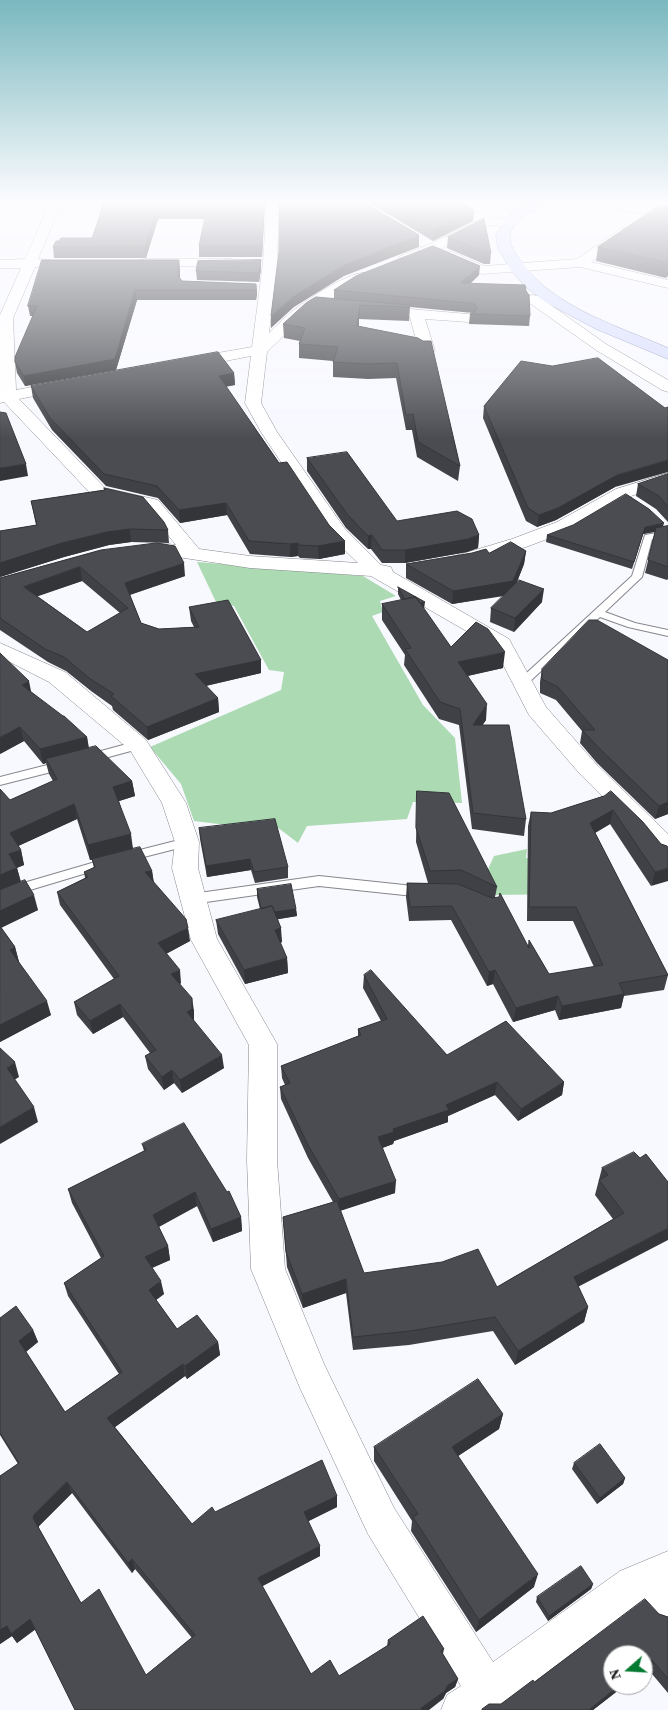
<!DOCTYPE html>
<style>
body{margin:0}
#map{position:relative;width:668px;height:1710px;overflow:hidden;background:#f8f9ff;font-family:"Source Serif 4",serif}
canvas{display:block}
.north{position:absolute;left:603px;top:1645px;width:50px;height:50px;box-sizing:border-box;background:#fff;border:1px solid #a4a5a5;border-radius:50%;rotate:251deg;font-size:14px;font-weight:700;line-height:20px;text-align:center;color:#1c1d1f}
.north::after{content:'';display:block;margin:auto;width:18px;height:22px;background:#037a30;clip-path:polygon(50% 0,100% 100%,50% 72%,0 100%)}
</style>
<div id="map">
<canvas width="668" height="1710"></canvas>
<div class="north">N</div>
</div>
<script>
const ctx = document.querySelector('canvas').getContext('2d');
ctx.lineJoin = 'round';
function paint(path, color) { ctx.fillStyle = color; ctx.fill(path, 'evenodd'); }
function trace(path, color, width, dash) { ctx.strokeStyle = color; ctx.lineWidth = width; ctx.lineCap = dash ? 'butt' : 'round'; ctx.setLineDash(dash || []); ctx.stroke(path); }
paint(new Path2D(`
 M197 562 363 576 396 596 380 601 383 612 372 616 423 705 455 738 462 803 413 802 407 819 307 826 298 843 273 824 243 827 194 821 181 784 150 747 281 690 284 672 269 670 234 606 216 602Z
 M527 849 526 858 553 861 560 894 495 895 484 878 494 856Z`), '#acdab2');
const service = new Path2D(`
 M668 531V537L652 539 642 577 605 612 635 623 668 630V636L628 627 600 617 527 684H519L518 682 519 680 632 576 645 535Z
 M138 741 142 742 144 745 142 748 90 762 84 758 86 755Z
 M63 761 67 762 69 765 67 768 0 785V777Z
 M187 838 191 839 193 842 191 845 128 861 122 857 124 854Z
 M109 858 113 859 115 862 113 865 30 890 0 904V893L20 884Z
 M319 876 423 887 428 889 429 892 428 895 423 897 319 886 192 904 187 902 186 899 187 896 192 894Z`);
const minor = new Path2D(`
 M51 200H63L38 259 50 260 52 263 50 266 35 267 13 318 16 390 64 381 70 383 72 386 70 389 19 399 105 488 158 500 199 549 250 556 358 563 331 537 261 432 245 403 251 356 189 368 184 366 181 363 184 360 189 358 252 347 263 263 267 200H279L277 263 269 333C277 325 286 316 295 309 308 299 352 269 368 273L370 276 305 315 267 352 261 403 277 432 345 529 381 565 391 567 393 572 509 639 546 707 596 764 668 834V860L659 857 641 835 580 774 529 715 494 647 371 576 250 568 158 554 145 556 138 554 135 550 138 546C152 543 163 543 176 545L146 508 93 496 4 402 0 403V315L21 268H0V260L25 259Z
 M486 217 509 219 515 223C508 231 495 222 486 226 466 233 419 266 400 262L398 259 400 256 428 245Z
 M625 228 630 229 631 232 630 235 591 262 668 280V288L580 267 482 274 443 258 441 255 448 251 453 252 484 266 577 259 620 229Z
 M145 259H232L239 263 232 267 140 266 138 263 140 260Z
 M533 295 538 296 606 344 668 380V392L662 390 596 350 528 302 526 299 528 296Z
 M375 306 468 314 473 315 475 318 473 321 468 322 425 319 435 351 432 354H422L419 351 410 317 370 313 368 310 370 307Z
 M668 473V484L628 497 571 530 526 547 462 566 455 568 448 566 445 562 448 558 512 539 557 522 616 489Z
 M0 643 65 672 146 740 186 803 199 842 198 868 217 939 277 1044V1160L285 1269 324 1364 394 1508 493 1662 620 1571 668 1551V1627L654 1621 640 1605 497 1710H441L447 1695 461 1686 368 1534 300 1388 251 1269 247 1160 249 1045 191 940 172 868 175 842 162 803 130 750 49 682 0 657Z`);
const secondary = new Path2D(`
 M590 200H615L668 212V220L592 203Z`);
const primary = new Path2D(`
 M531 200H548C538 213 516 215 511 232 508 240 512 248 516 254 547 306 616 325 668 348V359L596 329 549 304 528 289 512 272 498 248 496 235 507 217Z`);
trace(service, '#86878d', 2);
trace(minor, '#86878d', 1);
trace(secondary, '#86878d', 1);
trace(primary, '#868db0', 1);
paint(service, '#fff');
paint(minor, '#fff');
paint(secondary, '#fff');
paint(primary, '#d9dffe');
paint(new Path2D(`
 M105 200H265L262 257H199V246L205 219H158L146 258H54L53 247 92 238Z
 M365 200H458L473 221 433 241Z
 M668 207V276L666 278 596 261 598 247Z
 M448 237 491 253 490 264H484L447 248Z
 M180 269V278L182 281 256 284 257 294 256 300H137L116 370 25 386 17 373 15 362 33 316H30L28 306Z
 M261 269 259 282 197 280 196 271Z
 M479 275 470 284 530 316 529 326 469 324 470 314 473 313 410 307 409 321 359 319V326L418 338 460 466 458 481 417 457 412 430H406L396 378 368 379 333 377V361L299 358V344L300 341 284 338 283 324 334 298V290Z
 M234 373 235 385 226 386 279 463 329 525 345 541V554L319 559 300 558 298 556 290 557 250 554 227 515 180 523 158 498 106 486 52 430 33 398 31 386Z
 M484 406 615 487 556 520 537 527 526 521 483 418Z
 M307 458 397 521 479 535 478 548 467 552 405 563H382L371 549H368L346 528 307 471Z
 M668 474V522L656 509 636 496 638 484Z
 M104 488 168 530 169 543 131 542 109 545 64 557 0 577V531L36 525 31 501 104 490Z
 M668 526V579L667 580 645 573 655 532 643 534 632 569 546 542 547 535Z
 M101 550 185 576 130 595 141 623 159 629 194 627 191 621 189 607 261 660V673L206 686 218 698 219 712 148 740 113 710 112 706 91 691 66 671 48 662 0 630V578ZM82 581 120 613 87 632 37 596Z
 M526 551 524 564 517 582 542 602 514 632 490 622 491 608 504 596 452 604 406 578V564L489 553Z
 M398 587 451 647 503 668 468 676 486 720 482 725 526 819 524 836 472 829 459 725 439 719 404 665 405 655 382 620V604L401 600 398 594Z
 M668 660V814L655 819 597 763 580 743 582 731 556 700 540 693V682L542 669Z
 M31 692 87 737 89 748 132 781 135 796 119 801 133 849 152 871 154 883 190 941 166 954 181 983 180 984 194 1011V1021L224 1068 182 1093 174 1083 164 1090 148 1069 145 1056 150 1053 123 1017 93 1034 77 1015 74 1002 114 979 60 905 57 892 85 878 84 872 94 868 92 860H90L77 819 18 846 21 850 24 865 17 868 21 882 38 910 1 928 15 947 19 962 51 1015 0 1042V789L10 800 53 781 49 774 46 763 43 764 24 741 0 754Z
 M417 791 497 887 495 897 528 946 529 940 549 974 594 967 573 921H527L528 826 531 812 551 813 604 796 661 844 667 846 651 886 610 824 595 833 668 975 664 990 624 996 621 1008 559 1020 555 1010 513 1022 493 984 487 986 451 920 409 921 406 897 407 883H428L416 842Z
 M199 828 288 867V878L255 883 251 870 207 877 200 839Z
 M257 889 296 909 297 916 278 919 282 942 280 943 287 958 288 973 245 984 218 934 216 920 260 909 257 897Z
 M364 975 447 1055 564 1082 562 1095 518 1121 495 1095 448 1116V1122L394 1141 393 1144 382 1148 395 1193 340 1211 364 1273 497 1287 613 1219 595 1195 602 1168 640 1158 668 1182 578 1287 588 1307 584 1322 515 1365 493 1331 409 1345 353 1350 346 1293 303 1308 287 1267 283 1217 333 1202 308 1158 281 1099 280 1087 285 1085 282 1078 281 1066 358 1036V1029L381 1021 363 988Z
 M142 1144 241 1217 242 1231 213 1242 197 1206 159 1227 168 1246 170 1260 152 1268 164 1294 156 1300 177 1329 218 1342 220 1355 187 1379 185 1376 115 1427 192 1524 215 1512 337 1496V1507L308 1521 320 1556 262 1586 311 1674 339 1676 387 1646 388 1640 444 1649 443 1654 458 1679 455 1687 446 1693 443 1699 75 1710 35 1629 17 1643 12 1636 0 1644V1476L18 1464 0 1435V1318L33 1330 38 1342 26 1352 65 1412 119 1374 68 1296 64 1283 101 1258 72 1203 68 1189 144 1151ZM72 1493 132 1573 135 1569 192 1638 146 1675 81 1603 39 1528V1526Z
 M503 1414 499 1429 458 1456 534 1587 476 1632 411 1531 412 1521 374 1461V1447Z
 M574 1463 625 1478 623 1484 597 1504 572 1469Z
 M593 1584 591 1589 548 1621 536 1602 537 1597Z
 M659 1614 668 1617V1693L647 1668 593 1710H482L501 1704 534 1682Z`), '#404146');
paint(new Path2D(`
 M264 200H265L262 257V246Z
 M157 208 158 219 146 258 145 246Z
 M474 210 473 221 433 241 434 230Z
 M419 235V247L344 276 294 307 271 328V316L294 296 344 265Z
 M179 260 180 269 179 286 178 276Z
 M261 260V269L259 282V273Z
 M480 266 479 275 459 293 460 283Z
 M256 284 257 294 256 300Z
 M135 290 137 300 116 370 25 386 24 376Z
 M360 305 359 319 357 340V326Z
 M234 373 235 385 220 388 219 376Z
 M668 460V472L615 487 556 520 537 527 539 515 617 475Z
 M26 464 28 476 0 481V468Z
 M226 503 227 515 180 523 179 510Z
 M664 523 662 530 643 534 632 569 634 562 645 527Z
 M130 529 131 542 109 545 64 557 0 577V563L62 543 107 532Z
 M372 535 371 549H368V536Z
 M479 535 478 548 467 552 405 563V550Z
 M345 541V554L319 559 318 546Z
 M298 543V556L290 557V544Z
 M526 551 524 564 512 594 452 604 453 591Z
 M184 563 185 576 126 596 125 583Z
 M80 567 82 581 27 600 24 587Z
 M544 589 542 602 514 632 515 618Z
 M425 602 424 609 409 605Z
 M505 652 503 668 457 678 458 662Z
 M261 660V673L196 688 195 674Z
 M29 681 32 696 22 685Z
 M218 698 219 712 148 740 147 727Z
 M487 704 486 720 472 741 473 725Z
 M20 727 24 741 0 754V737Z
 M87 737 89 752 46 759V763L43 764 40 749Z
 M132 781 135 796 116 802 113 787Z
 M668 802V814L655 819 659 806Z
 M74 804 77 819 14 848 10 833Z
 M613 810 610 824 588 837 590 823Z
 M131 834 133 849 90 860 88 845Z
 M21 850 24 865 13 869 9 854Z
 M250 859 251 870 207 877 206 866Z
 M17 868 21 883 0 892V875Z
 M668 868V881L651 886 655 872Z
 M152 871 154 885 145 872Z
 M34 895 38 910 0 928V911Z
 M296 909 297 916 262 922V914Z
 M188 928 190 941 160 957 158 943Z
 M281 928 282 942 276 944 275 930Z
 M15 947 19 962 14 965 10 950Z
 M287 958 288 973 245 984 244 970Z
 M180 970 181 983 173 988 171 974Z
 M495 970 493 984 487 986 489 972Z
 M624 994 621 1008 559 1020 562 1006Z
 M558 996 555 1010 513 1022 516 1008Z
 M192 998 194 1011V1022L187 1012Z
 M47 1001 51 1015 0 1042V1025Z
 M120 1004 123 1017 93 1034 90 1021Z
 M222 1055 224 1068 182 1093 180 1080Z
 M15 1062 19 1077 11 1082 7 1068Z
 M172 1070 174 1083 164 1090 162 1077Z
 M497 1082 495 1095 448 1116V1122L394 1141 393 1144 377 1150 378 1137 393 1129Z
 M564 1082 562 1095 518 1121 521 1109Z
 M34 1107 38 1122 0 1144V1127Z
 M396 1181 395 1193 339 1211V1199Z
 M195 1192 197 1206 156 1228 153 1215Z
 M241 1217 242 1231 213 1242 211 1229Z
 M668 1228V1240L570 1291 574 1277Z
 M168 1246 170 1260 147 1270 145 1257Z
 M346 1279V1293L303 1308 302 1294Z
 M161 1281 164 1294 152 1303 149 1290Z
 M588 1307 584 1322 515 1365 518 1351Z
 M33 1330 38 1342 24 1353 19 1341Z
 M218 1342 220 1355 187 1379 185 1366Z
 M183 1364 185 1376 111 1430 107 1418Z
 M503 1414 499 1429 449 1462 452 1447Z
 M625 1478 623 1484 597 1504 600 1498Z
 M67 1482 72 1493 39 1526V1529L33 1518 34 1515Z
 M337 1496V1507L305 1523 304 1512Z
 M320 1546V1556L259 1588 258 1578Z
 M132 1559 135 1569 132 1573 128 1563Z
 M538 1574 534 1587 476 1632 479 1620Z
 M593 1584 591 1589 548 1621 549 1616Z
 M30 1619 36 1629 17 1643 12 1636 0 1644V1630L7 1626Z
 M652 1660 647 1668 643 1671V1667Z
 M458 1679 455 1687 446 1693 443 1699 429 1710H421V1708L448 1685Z
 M620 1685H625L593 1710H589Z`), '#343539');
const building = new Path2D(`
 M105 200H264L262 246H199L207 208H157L145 246 53 247 56 241H59L61 238H92Z
 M280 200H360L419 235 344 265 294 296 271 316 279 252Z
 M383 200H457L474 210 434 230Z
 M659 206 668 207V263L598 247Z
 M484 219 491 253H485L448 237Z
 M433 246 480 266 460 283 525 285 526 291 529 295 530 316 470 314 475 312 477 307 474 304 469 303 334 290 356 276Z
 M42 260H179L178 276 182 281 256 284V290H135L115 359 24 376 15 362V357L37 306H28Z
 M261 260 259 273 196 271 198 261Z
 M316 297 409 305 410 307 360 305 357 326 418 338 423 341H431L460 466 418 442 413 414 406 415 397 363 368 364 333 362 338 347 299 344 305 328 283 324 306 303Z
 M218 352 234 373 219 376 279 463 287 462 329 525 345 541 318 546 299 545 298 543 290 544 249 541 226 503 179 510 157 486 104 474 50 418 31 386Z
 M598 358 665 408 668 407V460L617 475 558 508 539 515 528 508 484 406 521 361 552 366Z
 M0 412 6 413 26 464 0 468Z
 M347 452 397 521 457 511 472 519 479 535 468 539 405 550H382L372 535 368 536 347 514 307 458Z
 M668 474V507L659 496 638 484Z
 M104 488 143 497 164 522 168 530 130 529 107 532 62 543 0 563V531L37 525 31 501 105 490Z
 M626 494 649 509 664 523 645 527 634 562 547 535 573 525Z
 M668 526V567L648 560 656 528Z
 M511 542 526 551 513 581 453 591 406 564 472 553 486 549 489 553Z
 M157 543 175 546 184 563 125 583 141 623 159 629 199 627 189 607 228 600 261 660 195 674 218 698 147 727 111 696 114 694 89 678 64 657 45 649 0 618V578L101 550ZM80 567 128 608 87 632 24 587Z
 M519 580 544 589 515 618 491 608Z
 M398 587 416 597 405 599Z
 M416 597 425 602 420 603Z
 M416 597 451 647 476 622 488 629 505 652 458 662 487 704 473 725H509L526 819 473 813 460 709 440 702 405 649 411 648 382 604Z
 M589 620H597L668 660V802L659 806 600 749 582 730H595L558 687 542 679V669Z
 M0 653 29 681 22 685 63 716H64L87 737 40 749 20 727 0 737Z
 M96 746 132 781 113 787 131 834 88 845 74 804 10 833 21 850 9 854 17 868 0 875V789L10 800 57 779 46 759Z
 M417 791 449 793 497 887 461 870 430 871 416 828Z
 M611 791 643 822 661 844 667 846 668 848V868L655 872 613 810 590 823 668 975 619 983 624 994 562 1006 558 996 516 1008 495 970 489 972 452 906 410 907 407 883 458 884 492 898 499 897 500 893 529 948V940L549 974 603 965 576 907H529L531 812 551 813 604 796Z
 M275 819 288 867 254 872 250 859 206 866 199 828Z
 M140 847 152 871 145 872 186 919 188 928 158 943 180 970 171 974 192 998V1009L187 1012 222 1055 180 1080 172 1070 162 1077 145 1056 156 1050 120 1004 90 1021 74 1002 119 976 57 892 88 877 84 872 95 867 92 859Z
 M25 880 34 895 0 911V890Z
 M291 884 296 909 275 912 272 906 261 909 257 889Z
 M272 906 281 928 275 930 287 958 244 970 216 920Z
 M0 926 15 947 10 950 47 1001 0 1025Z
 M371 970 447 1055 506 1021 564 1082 521 1109 497 1082 446 1105 449 1110 393 1129 394 1132 378 1137 396 1181 339 1199 308 1145 280 1087 290 1083 281 1066 361 1035 358 1029 387 1019 364 975Z
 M0 1048 15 1062 7 1068 34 1107 0 1127Z
 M184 1123 227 1192 229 1191 241 1217 211 1229 195 1192 153 1215 168 1246 145 1257 161 1281 149 1290 177 1329 197 1315 218 1342 185 1366 183 1364 107 1418 192 1524 212 1507 215 1512 322 1460 337 1496 304 1512 320 1546 258 1578 311 1674 330 1660 339 1676 390 1644 388 1640 423 1616 444 1649 441 1651 458 1679 448 1685 445 1691 421 1708 422 1710H75L30 1619 11 1634 7 1626 0 1630V1476L19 1463 0 1433V1318L16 1306 33 1330 19 1341 65 1412 122 1372 64 1283 104 1256 68 1189 146 1150 142 1144ZM67 1482 128 1563 132 1559 195 1635 146 1675 99 1589 81 1603 33 1518 34 1515Z
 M634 1152 640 1158 646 1154 668 1182V1228L574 1277 588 1307 518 1351 495 1317 410 1331 353 1337 346 1279 302 1294 286 1252 283 1217 337 1201 364 1273 442 1262 478 1249 497 1287 624 1213 599 1180 608 1175 602 1168Z
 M478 1379 503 1414 452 1447 538 1574 479 1620 413 1517 418 1514 374 1447Z
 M600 1444 625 1478 600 1498 574 1463Z
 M581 1566 593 1584 549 1616 537 1597Z
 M645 1599 659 1614 668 1617V1679L652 1660 643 1667V1655H613V1685H620L589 1710H482V1709L489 1704H501L533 1680 534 1682Z`);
paint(building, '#4a4c51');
trace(building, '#343539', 1);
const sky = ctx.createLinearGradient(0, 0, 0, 439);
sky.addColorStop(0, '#7ab8bf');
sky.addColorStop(0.46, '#fcfcff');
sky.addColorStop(1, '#fcfcff00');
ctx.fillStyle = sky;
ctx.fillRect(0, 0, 668, 439);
</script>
